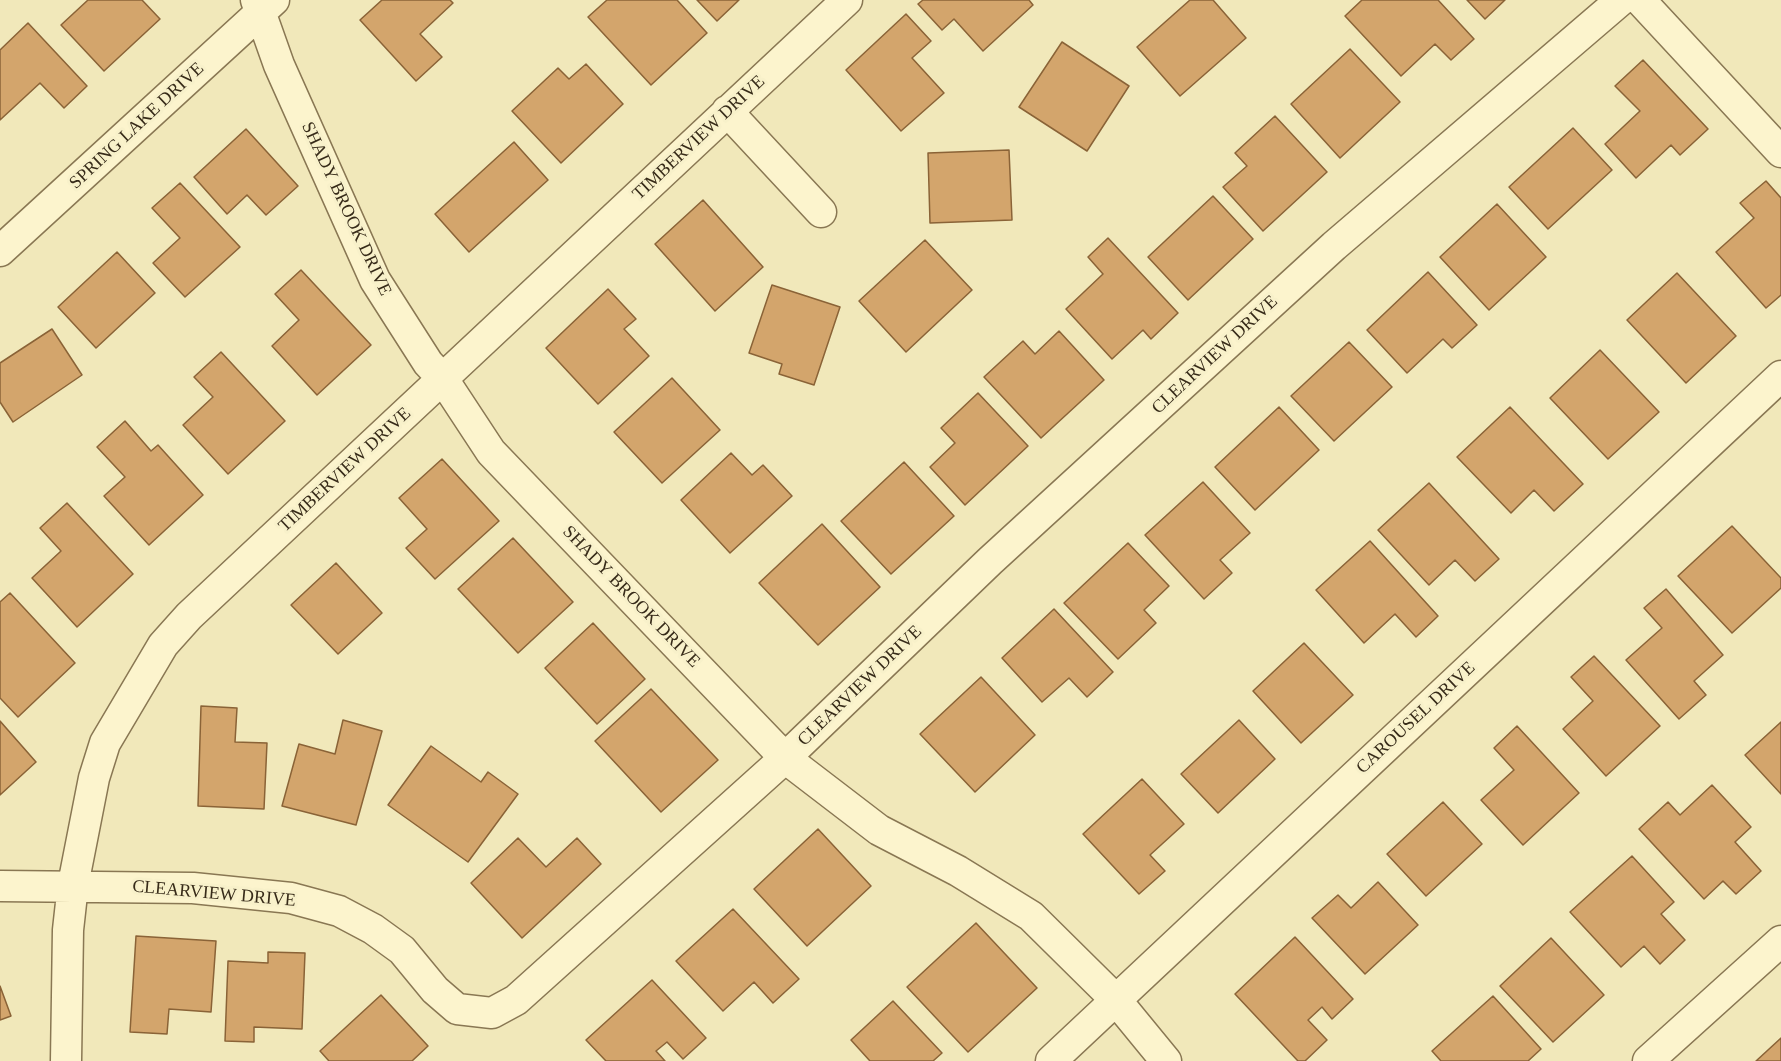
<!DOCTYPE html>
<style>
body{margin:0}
canvas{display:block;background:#f1e8ba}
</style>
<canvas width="1781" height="1061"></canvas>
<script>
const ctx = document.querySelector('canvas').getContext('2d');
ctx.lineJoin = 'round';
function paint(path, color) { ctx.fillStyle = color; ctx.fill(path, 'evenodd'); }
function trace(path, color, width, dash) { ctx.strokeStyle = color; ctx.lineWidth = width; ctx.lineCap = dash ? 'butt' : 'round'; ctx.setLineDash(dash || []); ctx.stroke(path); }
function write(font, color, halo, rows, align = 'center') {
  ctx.font = font + ' Georgia,serif'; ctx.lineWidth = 6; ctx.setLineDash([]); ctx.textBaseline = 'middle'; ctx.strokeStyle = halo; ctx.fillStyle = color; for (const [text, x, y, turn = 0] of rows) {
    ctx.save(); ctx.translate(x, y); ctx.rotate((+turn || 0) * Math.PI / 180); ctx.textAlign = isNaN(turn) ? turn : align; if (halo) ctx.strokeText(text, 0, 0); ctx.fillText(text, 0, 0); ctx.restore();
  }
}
const building = new Path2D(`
 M88 0H142L160 19 104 71 61 25Z
 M382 0H450L453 3 420 34 442 57 416 81 360 20Z
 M607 0H677L707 33 651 85 588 17Z
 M697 0H739L717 21Z
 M923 0H1029L1033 5 983 51 954 19 942 30 918 4Z
 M1190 0H1213L1246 38 1180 96 1137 47Z
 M1362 0H1438L1474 39 1451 60 1435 44 1401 76 1345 16Z
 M1467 0H1505L1485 19Z
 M906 14 931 41 912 58 944 93 901 131 846 70Z
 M28 23 87 86 64 108 40 83 0 120V50Z
 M1062 42 1129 86 1087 151 1019 107Z
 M1350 49 1400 102 1340 158 1291 104Z
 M1643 60 1708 129 1680 155 1671 145 1636 178 1605 144 1640 111 1615 86Z
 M586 64 623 104 561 163 512 111 558 68 569 79Z
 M1275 116 1327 172 1263 231 1223 187 1247 166 1235 153Z
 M1573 128 1612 170 1548 229 1509 187Z
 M246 129 298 186 266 215 247 195 227 214 194 177Z
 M514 142 548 180 469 252 435 214Z
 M1009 150 1012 220 930 223 928 153Z
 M1766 181 1781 198V295L1766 308 1716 252 1754 218 1740 203Z
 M180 183 240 247 185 297 153 263 180 238 152 208Z
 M1213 196 1253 239 1188 300 1148 257Z
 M703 200 763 267 715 311 655 244Z
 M1497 204 1546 257 1489 310 1440 257Z
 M1108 238 1178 313 1151 339 1143 330 1112 359 1066 309 1103 274 1088 257Z
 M925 240 972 290 906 352 859 301Z
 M117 252 155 293 96 348 58 307Z
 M301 270 371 345 317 395 272 346 299 320 275 294Z
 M1428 272 1477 325 1452 348 1443 339 1407 373 1367 330Z
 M1677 273 1736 336 1686 383 1627 320Z
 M772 285 840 307 814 385 779 374 782 364 749 353Z
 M608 289 636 319 624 329 649 356 598 404 546 348Z
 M52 329 82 375 13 422 0 402V363Z
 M1059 331 1104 380 1041 438 984 377 1023 341 1035 354Z
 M1349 342 1392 387 1334 441 1291 396Z
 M1600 350 1659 412 1608 459 1550 398Z
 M221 352 285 421 228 474 183 425 213 397 194 377Z
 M672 378 720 430 662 483 614 432Z
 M978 393 1028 446 965 505 930 467 955 443 941 428Z
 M1279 407 1319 450 1255 510 1215 467Z
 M1510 407 1583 484 1554 511 1534 490 1511 513 1457 457Z
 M125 421 151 451 158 445 203 495 149 545 104 496 125 477 97 447Z
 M731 453 752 475 763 465 792 496 730 553 681 500Z
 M442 459 499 521 435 579 406 548 427 529 399 498Z
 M904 462 954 516 891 574 841 521Z
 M1203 482 1250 533 1220 560 1232 573 1204 599 1145 535Z
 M1429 483 1499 559 1475 581 1455 560 1429 585 1378 530Z
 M67 503 133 574 77 627 32 578 61 551 40 528Z
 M822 524 880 587 818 645 759 583Z
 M1732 526 1781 578V588L1732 633 1678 576Z
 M513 538 573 602 518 653 458 589Z
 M1370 541 1438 616 1416 637 1395 614 1364 643 1316 590Z
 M1128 543 1169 586 1144 610 1156 623 1118 659 1064 603Z
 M336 563 382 613 338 654 291 605Z
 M1666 589 1723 655 1694 681 1706 695 1679 719 1626 660 1662 628 1644 608Z
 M10 593 75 663 18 717 0 698V602Z
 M1054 609 1113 672 1087 697 1069 678 1042 702 1002 658Z
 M593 623 645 679 597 724 545 668Z
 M1304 643 1353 695 1301 743 1253 691Z
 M1594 656 1660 726 1606 776 1563 729 1593 701 1571 677Z
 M981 677 1035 735 975 792 920 734Z
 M651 689 718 760 661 812 595 741Z
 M201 706 237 708 235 742 267 743 264 809 198 806Z
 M343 720 382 731 356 825 282 806 299 744 335 754Z
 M1239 720 1275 759 1218 813 1181 774Z
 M0 721 36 762 0 795Z
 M1781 722V794L1745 755Z
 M1517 726 1579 793 1523 845 1481 800 1514 770 1494 748Z
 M431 746 481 782 488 772 518 794 468 862 388 805Z
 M1142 779 1184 824 1150 855 1165 871 1139 894 1083 834Z
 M1712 785 1751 827 1735 842 1761 871 1736 894 1723 881 1704 899 1639 829 1668 802 1680 815Z
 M1443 802 1482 844 1426 896 1387 854Z
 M818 829 871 886 807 946 754 889Z
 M518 838 546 867 577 838 601 864 522 938 471 883Z
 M1632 856 1674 902 1661 914 1685 940 1660 964 1644 946 1621 967 1570 912Z
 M1378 882 1418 925 1365 974 1312 918 1338 895 1351 908Z
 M733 909 799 979 773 1003 754 982 723 1011 676 961Z
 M976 923 1037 988 968 1052 907 987Z
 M136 936 216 941 211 1012 169 1009 167 1034 130 1032Z
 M1295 937 1353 999 1332 1019 1322 1007 1308 1020 1327 1040 1305 1061H1298L1235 994Z
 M1551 938 1604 995 1553 1042 1500 986Z
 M268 952 305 953 302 1029 254 1027V1042L225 1041 228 961 268 963Z
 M652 980 706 1038 683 1059 667 1042 656 1051 665 1061H606L586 1040Z
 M0 986 11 1016 0 1020Z
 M381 995 428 1046 412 1061H329L320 1051Z
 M1493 996 1541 1049 1528 1061H1441L1432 1051Z
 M893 1001 942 1053 933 1061H870L851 1040Z
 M1781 1038V1061H1756Z`);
paint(building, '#d3a56c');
trace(building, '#8a6337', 1.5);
const minor = new Path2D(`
 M256 0 279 65 375 280 428 363 443 379 491 452 785 758 879 830 958 871 1031 916 1116 1000 1166 1061
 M1640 0 1781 152
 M727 111 821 212
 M0 251 274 0
 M0 886 193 888 291 898 339 911 373 929 402 950 435 990 457 1009 492 1013 516 1000 785 758 990 561 1334 246 1621 0
 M66 1061 68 930 73 885 94 778 105 743 163 645 189 616 847 0
 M1051 1061 1781 376
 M1648 1061 1781 941`);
trace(minor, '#897753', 33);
trace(minor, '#fcf4cd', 30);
write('18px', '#372b19', '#f8f1ca', [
 ["SPRING LAKE DRIVE",137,126,-43],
 ["TIMBERVIEW DRIVE",699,138,-43],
 ["SHADY BROOK DRIVE",346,209,65],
 ["CLEARVIEW DRIVE",1215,355,-43],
 ["TIMBERVIEW DRIVE",345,470,-43],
 ["SHADY BROOK DRIVE",631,597,46],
 ["CLEARVIEW DRIVE",860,686,-44],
 ["CAROUSEL DRIVE",1416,718,-43],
 ["CLEARVIEW DRIVE",214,894,5]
]);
</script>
